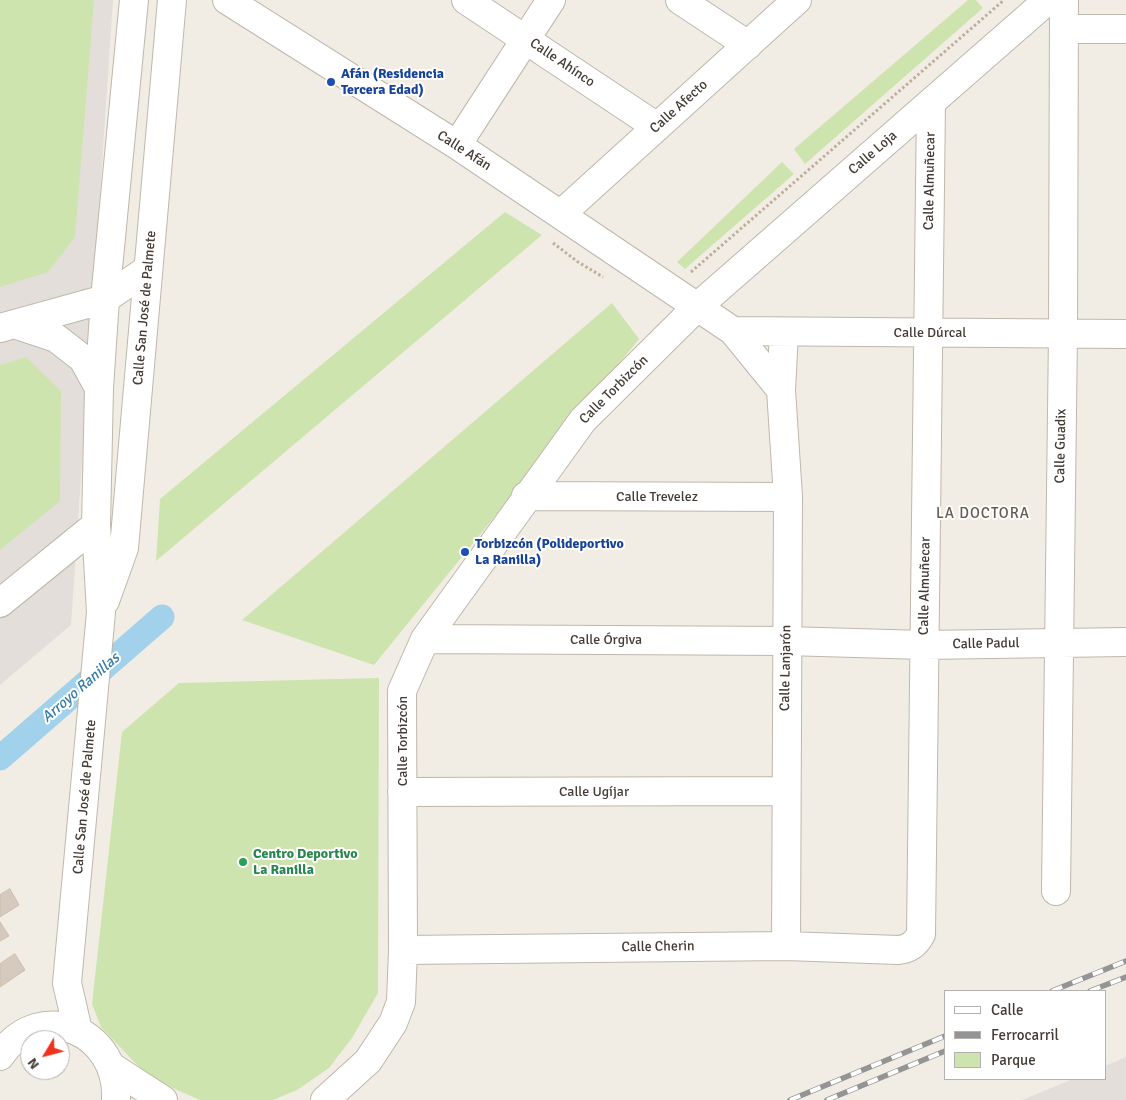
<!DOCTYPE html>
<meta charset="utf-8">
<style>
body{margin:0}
#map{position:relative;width:1126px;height:1100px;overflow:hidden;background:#f1ede4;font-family:Signika,sans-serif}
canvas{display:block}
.legend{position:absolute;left:944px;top:990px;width:162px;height:90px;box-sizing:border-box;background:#fff;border:1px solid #b4b1ae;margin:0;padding:6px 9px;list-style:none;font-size:15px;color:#433c34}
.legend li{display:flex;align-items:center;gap:10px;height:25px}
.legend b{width:25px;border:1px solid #b4b1ae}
.north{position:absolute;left:20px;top:1030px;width:50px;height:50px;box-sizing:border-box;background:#fff;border:1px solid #b4b1ae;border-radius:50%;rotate:233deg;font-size:14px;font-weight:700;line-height:20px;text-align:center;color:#433c34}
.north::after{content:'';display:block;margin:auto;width:18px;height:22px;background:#ef331d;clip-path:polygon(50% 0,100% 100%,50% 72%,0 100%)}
</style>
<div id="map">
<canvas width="1126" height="1100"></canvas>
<ul class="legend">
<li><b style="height:6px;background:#fff"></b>Calle</li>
<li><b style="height:6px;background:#949494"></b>Ferrocarril</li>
<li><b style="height:14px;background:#cee4ae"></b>Parque</li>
</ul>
<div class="north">N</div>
</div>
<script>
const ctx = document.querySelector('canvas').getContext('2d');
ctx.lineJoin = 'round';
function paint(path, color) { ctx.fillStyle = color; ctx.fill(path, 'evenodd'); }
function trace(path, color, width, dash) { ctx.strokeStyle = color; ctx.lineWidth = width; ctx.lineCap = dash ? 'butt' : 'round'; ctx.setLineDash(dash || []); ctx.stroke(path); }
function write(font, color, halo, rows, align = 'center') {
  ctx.font = font + ' Signika,sans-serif'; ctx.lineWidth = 4; ctx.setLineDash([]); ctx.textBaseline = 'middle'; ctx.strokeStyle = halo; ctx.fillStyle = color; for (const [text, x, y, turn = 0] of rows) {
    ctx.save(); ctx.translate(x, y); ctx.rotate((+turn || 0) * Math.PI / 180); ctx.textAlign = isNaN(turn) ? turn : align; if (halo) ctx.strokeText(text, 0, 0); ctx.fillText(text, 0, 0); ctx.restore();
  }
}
paint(new Path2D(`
 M0 0H113L71 625 0 685Z
 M1126 1057V1100H1022L1073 1079H1105V1066Z`), '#e3ded9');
paint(new Path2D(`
 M0 0H94L75 237 48 272 0 287Z
 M968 0H976L983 8 805 164 794 149Z
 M782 162 794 174 685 269 677 262Z
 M505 212 542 235 156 561 160 499Z
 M612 303 639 339 374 665 242 620Z
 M26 357 61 391 60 501 0 550V365Z
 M379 678 378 993 352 1038 329 1068 297 1090 273 1100H200L166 1085 142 1070 101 1027 92 1004 122 732 179 683Z`), '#cee4ae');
trace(new Path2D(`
 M0 758 162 617`), '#a2d1ec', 25);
const building = new Path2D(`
 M10 889 19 905 0 917V895Z
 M0 922 9 936 0 941Z
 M15 954 25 970 0 987V964Z`);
paint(building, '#d5cabd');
trace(building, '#ccbfae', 1);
const minor = new Path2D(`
 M227 0 457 145 733 331 781 390
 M466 0 657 127
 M680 0 748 45
 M1065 29H1126
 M457 145 551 0
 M561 214 797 0
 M14 324 56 338 83 359 99 388
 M0 328 105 299 148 269
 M733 331 1126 334
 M784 332 781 390 788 497 786 946
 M526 496 788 497
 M105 601 124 548 172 0
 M0 603 96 525
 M425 639 786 641 924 645 1126 642
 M402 792 785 791
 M1056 891 1063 333 1064 0
 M403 950 786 946 898 950C909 949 916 944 921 934L931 103
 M78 1031 67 983 101 612 96 525 99 388 105 299 134 0
 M0 1056C40 996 120 1032 116 1100
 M112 1067 163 1100
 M325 1100 368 1061 393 1023 401 1002 403 950 402 691 425 639 583 420 697 307 1048 0`);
trace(minor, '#bfb7aa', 30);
trace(new Path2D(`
 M553 243 578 262 603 277
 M691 272 1004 0`), '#bdaf99', 3, [2.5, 2.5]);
trace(minor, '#fff', 28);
const rail = new Path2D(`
 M1052 991 1126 961
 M1090 991 1126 977
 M790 1100 945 1036
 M827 1100 945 1051`);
trace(rail, '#949494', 5.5);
trace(rail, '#fff', 4, [11]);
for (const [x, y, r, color] of [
 [331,82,5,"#1a4fb4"],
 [465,552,5,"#1a4fb4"],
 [243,862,5,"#2e9e5b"]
]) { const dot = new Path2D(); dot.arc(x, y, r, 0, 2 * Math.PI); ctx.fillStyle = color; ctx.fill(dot); trace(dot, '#fff', 2); }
write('14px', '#433c34', '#fff', [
 ["Calle Ahínco",562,63,34],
 ["Calle Afecto",679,107,-42],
 ["Calle Afán",464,151,33],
 ["Calle Loja",873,153,-41],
 ["Calle Almuñecar",930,181,-89],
 ["Calle San José de Palmete",145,308,-85],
 ["Calle Dúrcal",930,333],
 ["Calle Torbizcón",614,390,-45],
 ["Calle Guadix",1061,446,-89],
 ["Calle Trevelez",657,497],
 ["Calle Almuñecar",925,586,-89],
 ["Calle Órgiva",606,640],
 ["Calle Padul",986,644,-1],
 ["Calle Lanjarón",786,668,-89],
 ["Calle Torbizcón",403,741,-90],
 ["Calle Ugíjar",594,792],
 ["Calle San José de Palmete",85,797,-85],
 ["Calle Cherin",658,947,-1]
]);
write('bold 14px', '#164399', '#fff', [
 ["Afán (Residencia",341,74],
 ["Tercera Edad)",341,90],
 ["Torbizcón (Polideportivo",475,544],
 ["La Ranilla)",475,560]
], 'left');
write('bold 14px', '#27864d', '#fff', [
 ["Centro Deportivo",253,854],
 ["La Ranilla",253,870]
], 'left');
ctx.letterSpacing = '1px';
write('15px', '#655a4c', '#fff', [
 ["LA DOCTORA",983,514]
]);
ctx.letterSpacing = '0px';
write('italic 15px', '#347da8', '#fff', [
 ["Arroyo Ranillas",81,688,-41]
]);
</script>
